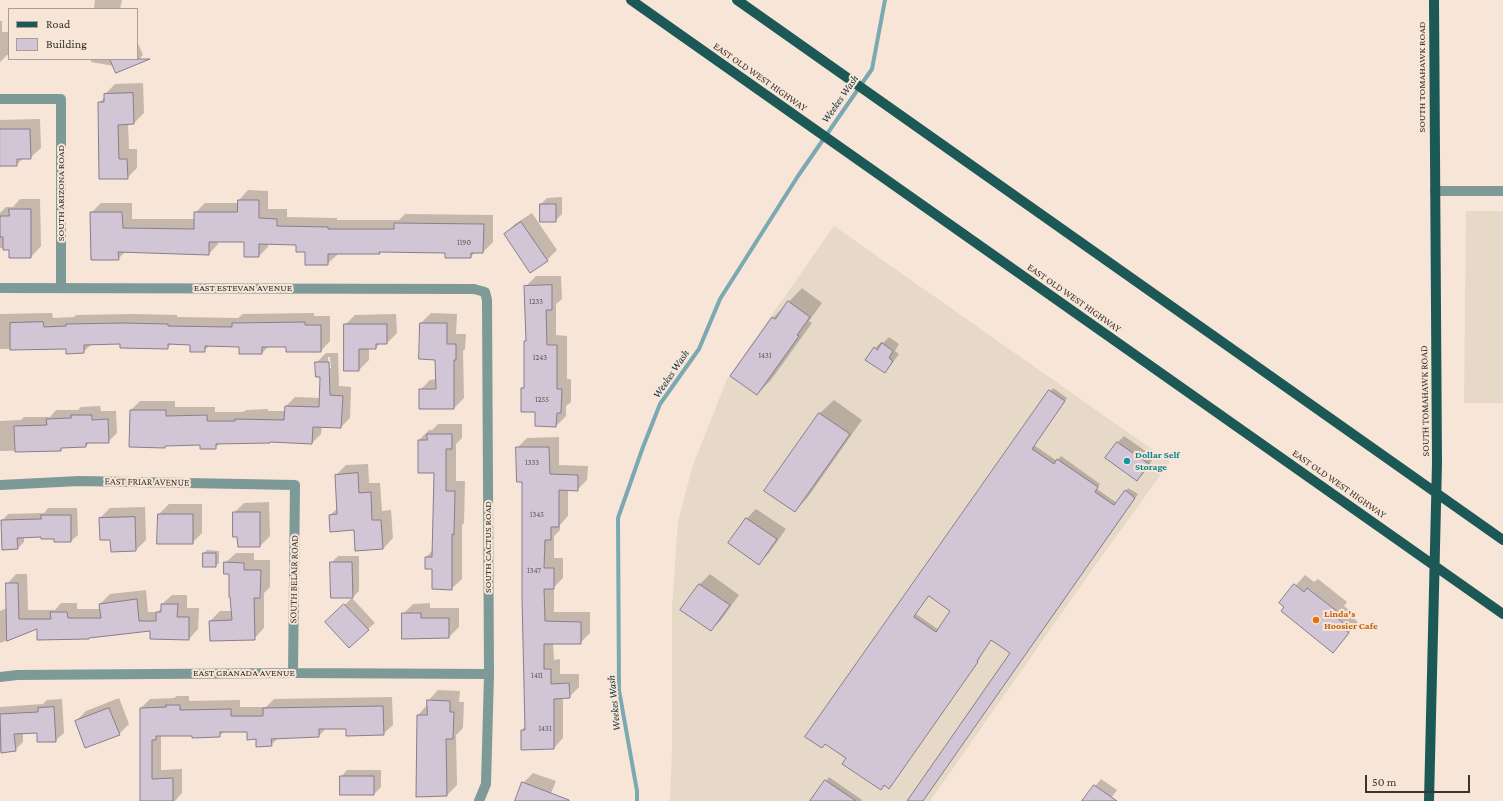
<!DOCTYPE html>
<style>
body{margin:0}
#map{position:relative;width:1503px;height:801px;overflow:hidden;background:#f7e5d7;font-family:"Crimson Pro",serif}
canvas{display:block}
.legend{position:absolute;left:8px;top:8px;width:130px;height:52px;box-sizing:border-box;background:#f7e5d7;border:1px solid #ab9e93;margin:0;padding:5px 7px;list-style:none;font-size:12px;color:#3a342e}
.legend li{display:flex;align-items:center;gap:8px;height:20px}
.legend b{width:20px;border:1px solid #ab9e93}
.scale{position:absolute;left:1365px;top:775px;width:105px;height:18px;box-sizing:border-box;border:2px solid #3a342e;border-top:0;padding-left:5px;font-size:12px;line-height:14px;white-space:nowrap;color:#3a342e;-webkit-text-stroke:3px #f7e5d7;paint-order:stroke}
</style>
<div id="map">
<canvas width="1503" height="801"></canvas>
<ul class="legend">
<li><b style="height:5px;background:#1c5856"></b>Road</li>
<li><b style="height:11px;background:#d1c5d6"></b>Building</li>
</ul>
<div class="scale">50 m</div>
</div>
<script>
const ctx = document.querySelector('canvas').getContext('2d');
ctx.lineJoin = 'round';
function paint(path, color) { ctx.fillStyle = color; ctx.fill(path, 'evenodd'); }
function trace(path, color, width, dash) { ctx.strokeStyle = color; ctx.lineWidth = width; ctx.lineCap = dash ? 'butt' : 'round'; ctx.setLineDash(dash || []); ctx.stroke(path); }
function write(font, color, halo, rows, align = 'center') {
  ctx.font = font + ' "Crimson Pro",serif'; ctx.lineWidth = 4; ctx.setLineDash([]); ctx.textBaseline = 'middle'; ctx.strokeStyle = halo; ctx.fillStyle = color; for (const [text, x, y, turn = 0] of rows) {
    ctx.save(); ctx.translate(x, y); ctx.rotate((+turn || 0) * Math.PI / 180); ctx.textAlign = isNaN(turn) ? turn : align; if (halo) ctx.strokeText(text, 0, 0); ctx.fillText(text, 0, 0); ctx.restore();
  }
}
paint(new Path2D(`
 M1466 211H1503V403H1464Z
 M834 226 1170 462 1094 567 930 801H670L672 746V607L678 521 693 465 727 379Z`), '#e7d9c7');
paint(new Path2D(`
 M95 0H122L120 9H94Z
 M0 21H2V32H9V55H7L0 62Z
 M137 41 143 55 133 65 114 66 91 62V59H137Z
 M143 83 144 113 134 123 128 124 129 149H137V168L127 178H100L99 103 105 97V94L115 84Z
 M40 119 41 148 30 158H24L16 165H0V120Z
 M248 190 268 191V209H287V217L337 218V220H399L405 214 493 215V242L483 252H476L470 257 446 252 381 251 379 253H337V255L327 264 297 244 268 243V247L259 256 246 241H218V244L209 254 125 252 118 259 91 213 101 203H132V219H195V213L205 203H239V200Z
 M562 197V214L555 221 541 204 547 198Z
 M20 199H40L41 246 31 257 10 249 0 248V213L6 207H13Z
 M532 213 557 250 547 260 505 234 515 224Z
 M536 276H561L562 299 556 304V335L567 336V379H571V402L566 406V416L556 426 536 425V411L522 388 525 386V341L527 339 526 286Z
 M802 288 822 303 809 321 812 323 771 380 757 394 773 318Z
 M52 313 53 318 74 317 76 315 133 314 177 315V317L238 318 243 314 314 313V316H330V341L321 351 287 346H269L262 353 240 346 210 345 204 351 191 344 172 343 167 348 121 343 92 344 83 352 67 348 0 349V314Z
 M431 313 457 314 456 334H466L465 349 463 351 464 398 454 408 420 390 430 380 437 379 436 359 421 323Z
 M396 314 397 333 387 343H380L376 348H369V360L359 370 345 325 355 315Z
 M889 337 899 344 895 351 899 354 891 365 885 372 875 348 881 342 883 343Z
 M326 353H338L339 386 351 387 350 418 341 427 322 426 321 434 312 443 270 441 220 443 215 448 201 444 167 445 165 446H130L131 410 140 401H175V407H215V412H243L246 410 268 409V411H285L286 406 295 397 320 398 321 376 316 363ZM328 357H330L331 368H329Z
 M1053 388 1067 398 1034 445 1057 461 1061 456 1100 484 1097 489 1117 503 1128 488 1138 494 923 801H908L1012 653 992 639 979 657 980 658 892 784H885L880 789 848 758 825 743ZM929 595 952 611 939 630 916 614Z
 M834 400 862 420 808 497 795 511 766 491 820 413Z
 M100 406 101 411H116L117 433 108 442H90L86 446 63 447 60 450 0 451V421L21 420 24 417H50L56 410H78L81 407Z
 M438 424H462V438L456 444V481H465L464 523 462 525V579L451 589 433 568 426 557 433 550 435 472 419 440 429 430H432Z
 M1124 436 1154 457 1144 473 1137 479 1117 443Z
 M559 437V465L588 466 587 480 577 490 568 489V516L560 525V530L554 536V558H563V578L554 587V612H590V633L580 643H553L554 660 560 659V674H579V687L569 697H563V738L554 748 522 730 526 725 523 481 517 448 527 438Z
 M368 464 369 483H380L382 511 391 510 393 538 383 549 355 529 330 515 338 508 336 475 346 465Z
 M269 502 270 536 260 546 234 513 244 503Z
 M169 504H202V533L192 543 159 514Z
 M145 507 146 540 136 550 111 539 100 518 110 508Z
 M48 508H77L78 535 71 541H55V538L42 536 24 537V542L17 549 2 521 8 514 44 513Z
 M756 509 786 529 769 553 759 563 746 519Z
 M207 550 219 551V563L215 566 204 553Z
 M236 553H254V560H270V587L264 593V628L254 639 210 621 220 611H232L230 573 225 563Z
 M338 556H359V591L353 597 331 563Z
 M16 574H27L28 610H55L61 603H77V609H101L100 604 110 594 146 590 148 612H158L162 607V604L172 595H187V608H199L198 629 189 639 151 630 38 628 0 643V611L7 608V584Z
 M710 574 739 595 721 620 711 630 682 609 700 584Z
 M1305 575 1314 582 1318 579 1347 602 1344 606 1353 613 1351 616 1358 622 1333 652 1281 602Z
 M352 598 375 623 368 629 333 616Z
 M430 603V608H459V627L449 637 403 614 413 604Z
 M438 690 460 691 459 702H464L463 728 456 735 457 785 447 795 418 715 428 704V701Z
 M177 696H189V701L240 700V707H266L274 699 392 697 393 725 383 734 347 728H326L319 736 279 737 271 745 257 738 248 731H225L219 736 193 735H161V770L182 769V793L175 801H141V708L150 699 174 698Z
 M119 698 129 724 119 734 76 721 86 711Z
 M62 699 64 733 55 741 38 732 23 733V742L15 750 0 752V707L43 704 47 700Z
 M347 770H381V787L374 794 341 777Z
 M533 773 556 781 548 801H516L523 783Z
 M829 777 862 800V801H812Z
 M1101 779 1117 790 1109 801H1083Z`), '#0003');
trace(new Path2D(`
 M637 801V791L619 690 618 518 643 447 660 404 699 349 720 299 798 176 872 69 885 0`), '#7aa9b2', 4);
const building = new Path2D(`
 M110 59H150L116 73Z
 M133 93 134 124 118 125 119 159H127L128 179H99L98 102H104V94Z
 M0 129H30L31 159H17V166H0Z
 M238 200H259V218L277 219V226L328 227V229H394V223L484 224 483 253H471V258H445V253L379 252 380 254H328V265H305V252H296V245L259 244V257H244V242H209V255L118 252 119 260H91L90 212H122L123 228 194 229V212H237Z
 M540 204H556V222H540Z
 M9 209H31V258H9V250H3V237H0V216H9Z
 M521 222 548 261 530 273 504 234Z
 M552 285V310H546L547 345H557V389H562L561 413H557L556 427 535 426V412H521V388H524V341H526L524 286Z
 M788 301 810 317 797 335 799 336 757 395 730 376 772 317 775 319Z
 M43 322 44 327 66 326V324L123 323 168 324V326L232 327V323L305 322V325H321V352H286V347H262V354H239V347L205 346V352H190V345L168 344V349L120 348V344L84 345V353L66 354V349L10 350V323Z
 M420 323H447V344H456V360H454V409H419V389H436L435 360 419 359Z
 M344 324H387V344H376V349H359V371H344Z
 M882 343 893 351 889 358 893 361 885 373 865 360 874 347 877 350Z
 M315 362H329L330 395 343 396 341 428 313 427 312 444 270 442V443L216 444V449H200V445L165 446V448L129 447 130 410H166V416L207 415V421H235V419L284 420 285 406 319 407 320 377H316Z
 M1049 390 1065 401 1032 449 1054 464 1057 459 1098 487 1095 492 1114 505 1125 490 1135 498 923 801H907L1010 653 991 640 977 661 978 662 889 789 884 785 881 790 842 764 846 758 825 744 822 748 805 737ZM929 596 950 611 936 632 914 617Z
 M819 413 850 434 795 512 764 491Z
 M71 415H92V420L108 419 109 443H86V447L61 448V451L15 452 14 426 47 425 46 419 71 418Z
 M427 434H452V449H446V491H455L454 535 452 534V590L432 589V569H425V557H432L434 473H418V440H427Z
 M1117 442 1149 464 1137 481 1105 458Z
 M516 447H549L550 474 578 475V491L559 490V527H551V540H545L544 568H554V589H544L545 621 581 622V644H544V669H551V684L569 683 570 698 554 699V749L521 750V730H525L522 598V482H517Z
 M358 473 359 493 371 492 372 520H381L383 549 355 551 354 530 330 532 329 515 337 514 335 475Z
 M233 512H260V547H238L237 537H233Z
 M158 514H193V544H157Z
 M41 515H71V542H54V539H41V537L17 538 18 549 2 550 1 520 41 519Z
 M135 517 136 551 111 552 110 540H100L99 518Z
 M746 518 777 539 759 565 728 543Z
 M203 553H216V567H203Z
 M224 562 244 563V570H261L260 598H254L255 640 210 641 209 621 232 620 230 597H229V574H224Z
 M330 562H352L353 598H331Z
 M6 583H18L19 619H51L50 612H67L68 618H101L99 604 137 599 139 621H156V612H161V604H178L177 617H189V640L150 639V631L89 638V639L37 640V629L7 641Z
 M699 584 730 605 711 631 680 610Z
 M1294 584 1304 592 1307 588 1338 612 1335 616 1344 624 1341 627 1349 633 1333 653 1281 611 1284 607 1279 603Z
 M344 604 369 630 349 648 325 622Z
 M402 613H421V618H449V638L402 639Z
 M427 700 450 701V712H454L453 739H446L447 796 416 797 417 715H427Z
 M166 705H180V710L231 709V716H263V708L383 706 384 735 346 736V729H319V737L271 739 272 746 256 747V739L247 740V732H220V737L192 738V736H156V740H152V779L173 778V801H140V708L166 707Z
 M54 707 56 742H37V733L14 734 16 751 1 753 0 714 38 712V708Z
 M109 708 120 735 85 748 75 721Z
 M340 776H374V795H340Z
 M825 780 856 801H810Z
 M522 782 569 800V801H515Z
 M1094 785 1117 801H1082Z`);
paint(building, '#d1c5d6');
trace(building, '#887d8d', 1);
trace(new Path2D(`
 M0 99H61V288
 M1435 191H1503
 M0 288 474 289 485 292 487 300 489 674 486 784 479 801
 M0 485 79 481 295 485 293 673
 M0 677 17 675 293 673 489 674`), '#7d9a98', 10);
trace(new Path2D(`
 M631 0 1503 614
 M737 0 1503 540
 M1429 801 1437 463 1434 0`), '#1c5856', 10);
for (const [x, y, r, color] of [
 [1127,461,4,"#0f9aa8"],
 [1316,620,4,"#e8710a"]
]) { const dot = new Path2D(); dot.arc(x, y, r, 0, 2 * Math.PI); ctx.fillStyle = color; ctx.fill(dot); trace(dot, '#f7e5d7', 1.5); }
write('8px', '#605858', null, [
 ["1190",464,243],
 ["1233",536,302],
 ["1431",765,356],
 ["1243",540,358],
 ["1255",542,400],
 ["1333",532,463],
 ["1345",537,515],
 ["1347",534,571],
 ["1411",537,676],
 ["1431",545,729]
]);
write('10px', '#3a342e', '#f7e5d7', [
 ["EAST OLD WEST HIGHWAY",760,77,35],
 ["SOUTH TOMAHAWK ROAD",1422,77,-90],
 ["SOUTH ARIZONA ROAD",61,193,-90],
 ["EAST ESTEVAN AVENUE",243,288],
 ["EAST OLD WEST HIGHWAY",1074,298,35],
 ["SOUTH TOMAHAWK ROAD",1425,401,-91],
 ["EAST FRIAR AVENUE",147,482,1],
 ["EAST OLD WEST HIGHWAY",1339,484,35],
 ["SOUTH CACTUS ROAD",488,547,-90],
 ["SOUTH BELAIR ROAD",294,579,-89],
 ["EAST GRANADA AVENUE",244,673]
]);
write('bold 10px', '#0d838f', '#f7e5d7', [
 ["Dollar Self",1135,455],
 ["Storage",1135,467]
], 'left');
write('bold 10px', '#c56008', '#f7e5d7', [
 ["Linda's",1324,614],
 ["Hoosier Cafe",1324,626]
], 'left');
write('italic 11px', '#103239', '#f7e5d7', [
 ["Weekes Wash",840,99,-55],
 ["Weekes Wash",671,374,-56],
 ["Weekes Wash",614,703,-96]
]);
</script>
